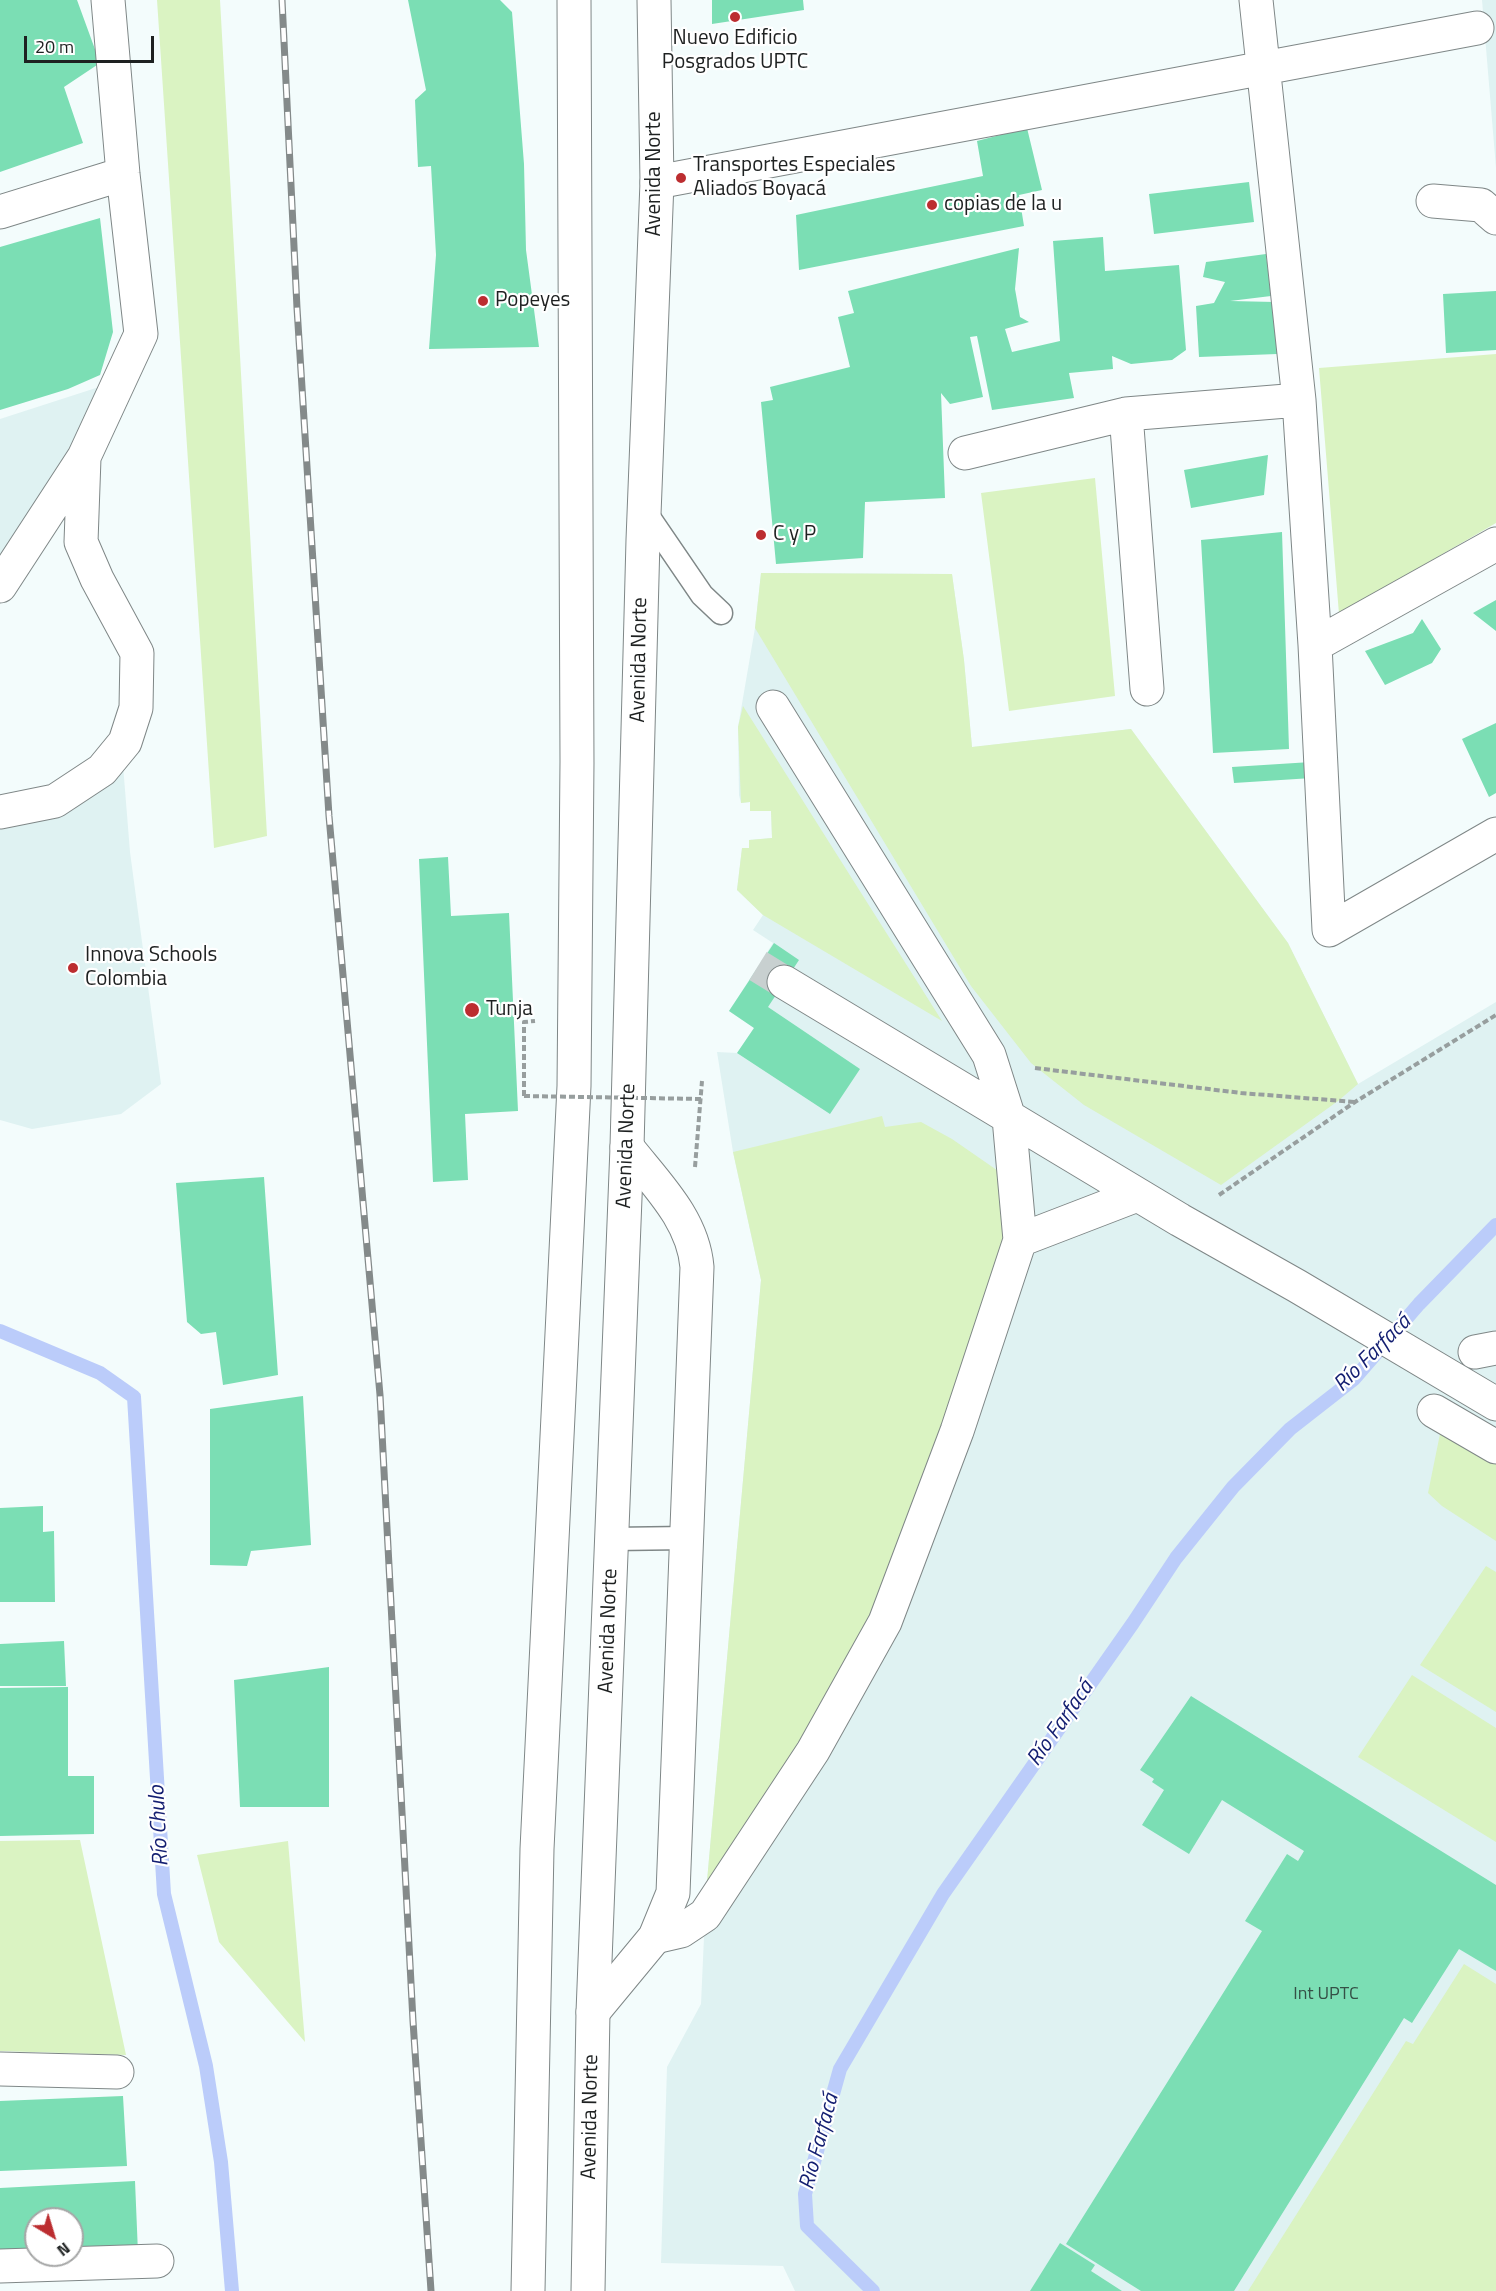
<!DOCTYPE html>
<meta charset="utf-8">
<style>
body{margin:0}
#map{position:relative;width:1496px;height:2291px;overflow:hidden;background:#f3fcfc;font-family:"Titillium Web",sans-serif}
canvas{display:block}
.north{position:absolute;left:24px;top:2207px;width:60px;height:60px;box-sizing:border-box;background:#fff;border:2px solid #a5a6a6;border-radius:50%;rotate:142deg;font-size:16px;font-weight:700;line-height:24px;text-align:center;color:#1e2121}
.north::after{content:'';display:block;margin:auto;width:21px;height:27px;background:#bc2d30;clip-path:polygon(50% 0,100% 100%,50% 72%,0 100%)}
.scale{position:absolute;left:24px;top:36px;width:130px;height:27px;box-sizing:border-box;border:3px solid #1e2121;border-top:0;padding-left:8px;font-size:18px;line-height:21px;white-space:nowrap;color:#1e2121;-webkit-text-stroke:4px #fff;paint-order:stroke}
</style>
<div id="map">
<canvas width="1496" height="2291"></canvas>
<div class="north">N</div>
<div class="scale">20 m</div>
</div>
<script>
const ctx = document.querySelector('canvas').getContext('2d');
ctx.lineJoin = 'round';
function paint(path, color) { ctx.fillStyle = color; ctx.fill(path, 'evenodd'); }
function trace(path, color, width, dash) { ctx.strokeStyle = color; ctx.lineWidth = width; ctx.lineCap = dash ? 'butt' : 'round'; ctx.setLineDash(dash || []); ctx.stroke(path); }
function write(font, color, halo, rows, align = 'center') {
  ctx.font = font + ' "Titillium Web",sans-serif'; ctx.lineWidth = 4.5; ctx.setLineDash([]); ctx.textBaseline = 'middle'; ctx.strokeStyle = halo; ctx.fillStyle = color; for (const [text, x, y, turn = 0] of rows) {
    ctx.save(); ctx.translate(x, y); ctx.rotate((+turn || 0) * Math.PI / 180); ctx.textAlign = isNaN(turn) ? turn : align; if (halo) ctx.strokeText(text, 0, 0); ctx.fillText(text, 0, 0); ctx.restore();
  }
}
paint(new Path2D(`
 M1482 0H1496V168Z
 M99 387 80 437 0 569V419Z
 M761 573 952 574 964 660 972 747 1131 729 1288 943 1358 1084 1496 1002V2291H795L783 2266 661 2263 667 2067 701 2004 706 1892 761 1280 733 1152 717 1052 737 1053 754 1028 729 1011 773 943 753 930 763 915 737 890 742 848H749V840L772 838 771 811H750V802L741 803 739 795 738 727 755 628Z
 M123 765 130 852 161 1084 121 1114 32 1129 0 1120V826L73 810Z`), '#dff2f2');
paint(new Path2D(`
 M157 0H220L267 836 214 848Z
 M1496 354V523L1339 614 1319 368Z
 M1095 478 1115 696 1009 711 981 493Z
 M761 573 952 574 964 660 972 747 1131 729 1288 943 1358 1084 1338 1101 1221 1185 1084 1105 1031 1063 971 986 755 628Z
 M743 706 942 1021 763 915 737 890 742 848H749V840L772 838 771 811H750V802L741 803 738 727Z
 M882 1116 885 1127 921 1122 952 1139 1004 1175 1007 1220 993 1287 919 1521 844 1668 706 1892 761 1280 733 1152Z
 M1441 1429 1496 1463V1541L1442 1506 1428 1493Z
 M1486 1566 1496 1572V1712L1420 1665Z
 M1412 1675 1496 1728V1842L1358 1757Z
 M80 1840 126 2055 0 2051V1841Z
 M288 1841 305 2042 219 1942 197 1855Z
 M1464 1964 1496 1984V2291H1248L1406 2041 1413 2044Z`), '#daf3c2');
trace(new Path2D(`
 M0 1331 100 1373 134 1397 164 1894 206 2066 221 2162 232 2291
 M873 2291 807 2226 805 2194 840 2069 943 1894 1133 1623 1176 1558 1233 1487 1290 1429 1354 1379 1419 1304 1496 1225`), '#bbccfa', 14);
paint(new Path2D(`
 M0 0H77L100 63 64 87 83 143 0 172Z
 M408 0H500L512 12 524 164 526 250 539 347 429 349 436 255 431 166 418 167 415 100 426 90Z
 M712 0H803L804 10 712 24Z
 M1027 128 1042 190 1019 195 1024 226 799 270 796 215 983 176 977 141Z
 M1249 182 1254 222 1154 234 1149 194Z
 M100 218 113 332 100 375 68 389 0 410V247Z
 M1103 237 1105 271 1179 265 1186 350 1172 360 1131 364 1112 356 1113 369 1069 373 1074 398 992 410 977 336 970 337 983 397 950 404 941 393 945 498 865 502 863 558 776 564 761 402 773 400 770 387 850 367 838 317 854 313 848 291 1019 248 1015 289 1020 317 1029 322 1005 329 1012 352 1060 341 1053 241Z
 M1266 254 1271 296 1230 301 1275 302 1277 354 1199 357 1196 306 1214 303 1225 282 1203 277 1206 262Z
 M1496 291V350L1446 353 1443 294Z
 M1268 455 1264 495 1191 508 1184 470Z
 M1282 532 1289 749 1213 753 1201 540Z
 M1496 600V631L1473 613Z
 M1422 619 1441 649 1432 663 1385 685 1365 651 1413 633Z
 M1496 723V793L1489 797 1462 739Z
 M1311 762 1312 778 1234 783 1232 767Z
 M448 857 451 916 509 913 518 1111 465 1114 468 1180 433 1182 419 859Z
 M774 943 799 960 768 1007 860 1069 830 1114 737 1053 754 1028 729 1011Z
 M264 1177 278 1375 223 1385 216 1332 201 1334 187 1322 176 1183Z
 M303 1396 311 1545 251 1551 247 1566 210 1565V1409Z
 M43 1506V1532L54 1531 55 1602H0V1508Z
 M64 1641 66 1686H0V1644Z
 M329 1667V1807H240L234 1680Z
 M68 1687V1776H94V1834L0 1836V1688Z
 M1191 1696 1496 1885V1971L1459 1949 1412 2023 1404 2018 1234 2291H1141L1066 2244 1262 1931 1245 1921 1287 1854 1298 1861 1304 1851 1222 1800 1189 1854 1142 1825 1164 1790 1152 1782 1154 1779 1140 1770Z
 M123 2096 127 2166 0 2171V2101Z
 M135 2181 138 2253 72 2256V2219H36V2255L0 2260V2188Z
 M1060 2243 1095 2265 1091 2271 1122 2291H1030Z`), '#7bdeb4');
trace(new Path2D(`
 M758 966 784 982`), '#c8d0d0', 33, [33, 16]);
const service = new Path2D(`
 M644 510 702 595 721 613
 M612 1539 688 1538`);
const pedestrian = new Path2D(`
 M784 982 1180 1220 1297 1286 1496 1404
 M1020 1240 1137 1195
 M1475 1352 1496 1348
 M1434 1411 1496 1447
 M655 1937 681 1931 705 1915 813 1751 885 1622 957 1431 1020 1240 1009 1118 989 1055 773 707`);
const minor = new Path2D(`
 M1256 0 1299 400 1315 645 1329 930 1496 834
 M657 182 1477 28
 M1433 201 1481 205 1496 218
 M0 212 123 174
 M1126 414 1147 689
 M965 453 1126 414 1299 400
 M0 586 84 457 141 334 123 174 108 0
 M1315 645 1496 544
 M0 812 55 801 102 770 125 742 136 708 137 653 97 579 81 542 84 458
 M593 2012 655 1937 673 1893 697 1267C693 1219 656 1184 627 1147
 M0 2069 117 2072
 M0 2266 157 2261`);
const primary = new Path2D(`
 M528 2291 537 1849 574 1086 577 762 574 0
 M588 2291 593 2012 627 1147 643 540 657 182 654 0`);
trace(service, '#7f8787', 25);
trace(pedestrian, '#7f8787', 35);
trace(minor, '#7f8787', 35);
trace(primary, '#7f8787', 35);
trace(new Path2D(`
 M1035 1068 1241 1093 1355 1102
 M524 1096V1022L535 1021
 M695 1167 702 1081
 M1219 1195 1355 1102 1496 1015`), '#979e9e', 4, [6, 3]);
trace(service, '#fff', 22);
trace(pedestrian, '#fff', 33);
trace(minor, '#fff', 33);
trace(primary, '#fff', 33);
const rail = new Path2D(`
 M282 0 297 308 329 816 380 1395 413 2021 431 2291`);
trace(rail, '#848a8a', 7);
trace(rail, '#fff', 4.5, [14]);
trace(new Path2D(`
 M524 1096 702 1099`), '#979e9e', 4, [6, 3]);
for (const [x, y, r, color] of [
 [735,17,6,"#bc2d30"],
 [681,178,6,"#bc2d30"],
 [932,205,6,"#bc2d30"],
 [483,301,6,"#bc2d30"],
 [761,535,6,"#bc2d30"],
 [73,968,6,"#bc2d30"],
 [472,1010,8,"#bc2d30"]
]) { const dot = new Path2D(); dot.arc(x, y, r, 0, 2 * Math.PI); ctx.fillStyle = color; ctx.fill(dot); trace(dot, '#fff', 2); }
write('18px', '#355046', null, [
 ["Int UPTC",1326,1995]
]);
write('21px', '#1e2121', '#fff', [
 ["Nuevo Edificio",735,39,"center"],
 ["Posgrados UPTC",735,63,"center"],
 ["Transportes Especiales",693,166],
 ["Aliados Boyacá",693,190],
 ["copias de la u",944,205],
 ["Popeyes",495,301],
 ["C y P",773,535],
 ["Innova Schools",85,956],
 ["Colombia",85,980],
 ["Tunja",486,1010]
], 'left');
write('21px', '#1e2121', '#fff', [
 ["Avenida Norte",655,174,-90],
 ["Avenida Norte",640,660,-89],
 ["Avenida Norte",627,1146,-88],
 ["Avenida Norte",609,1631,-88],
 ["Avenida Norte",591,2117,-89]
]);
write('italic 22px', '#131e71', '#fff', [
 ["Río Farfacá",1373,1354,-45],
 ["Río Farfacá",1061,1724,-55],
 ["Río Chulo",160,1826,-93],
 ["Río Farfacá",820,2142,-75]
]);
</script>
